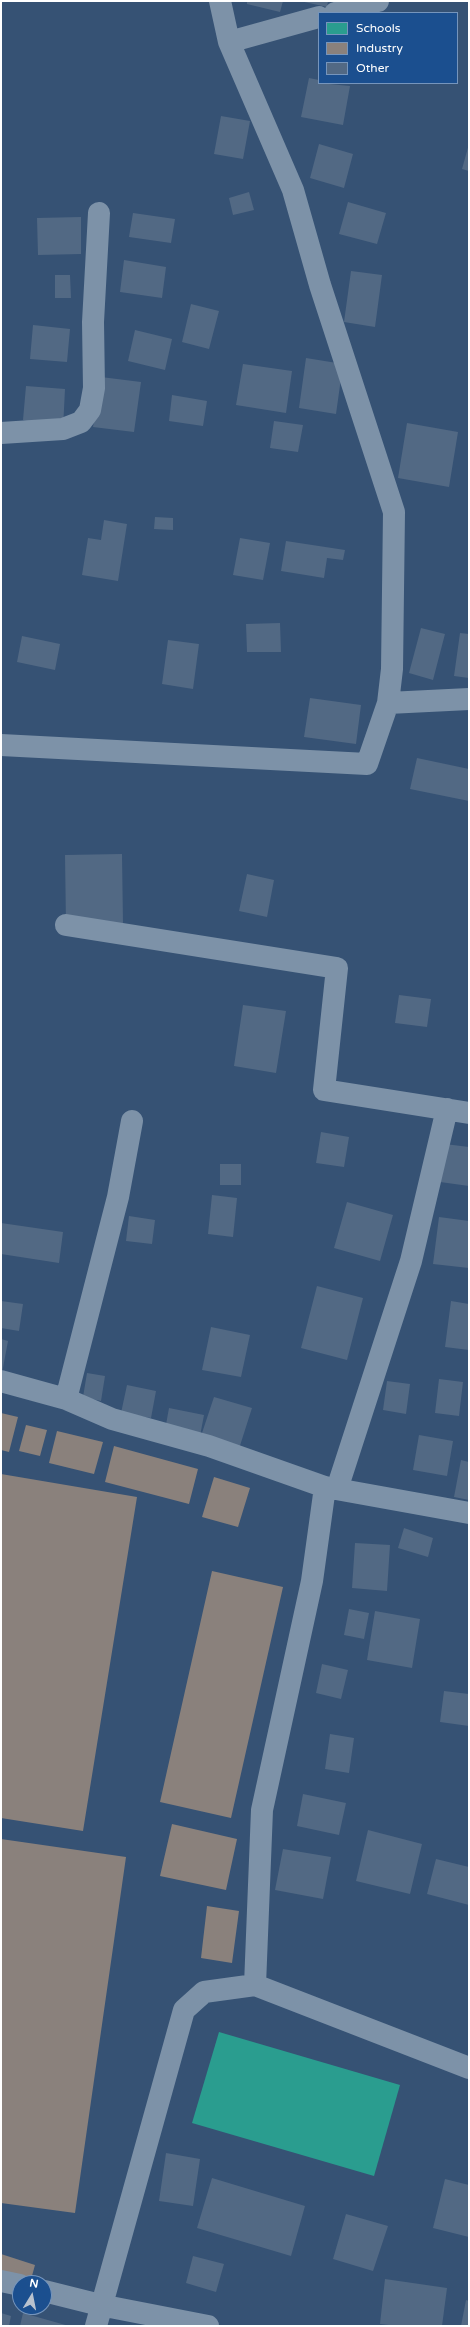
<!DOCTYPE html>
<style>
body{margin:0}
#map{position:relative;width:470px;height:2327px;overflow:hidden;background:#365274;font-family:"Varela Round",sans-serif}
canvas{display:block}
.frame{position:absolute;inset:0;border:2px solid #fff;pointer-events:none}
.legend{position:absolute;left:318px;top:12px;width:140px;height:72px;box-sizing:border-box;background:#1b4f8f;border:1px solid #7695bc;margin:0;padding:5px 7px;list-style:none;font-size:12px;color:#fff}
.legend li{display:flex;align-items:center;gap:8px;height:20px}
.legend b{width:20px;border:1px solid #7695bc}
.north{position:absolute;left:12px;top:2275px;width:40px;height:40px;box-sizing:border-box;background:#1b4f8f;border:1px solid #7695bc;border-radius:50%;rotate:10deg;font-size:11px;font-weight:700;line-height:16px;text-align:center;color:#fff}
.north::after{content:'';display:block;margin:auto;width:14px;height:18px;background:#b9c2ce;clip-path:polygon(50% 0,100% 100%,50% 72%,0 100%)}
</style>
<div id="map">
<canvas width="470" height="2327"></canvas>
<div class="frame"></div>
<ul class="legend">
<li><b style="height:11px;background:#2a9d8f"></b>Schools</li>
<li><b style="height:11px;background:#8a817c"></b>Industry</li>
<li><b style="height:11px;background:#526984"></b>Other</li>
</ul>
<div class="north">N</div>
</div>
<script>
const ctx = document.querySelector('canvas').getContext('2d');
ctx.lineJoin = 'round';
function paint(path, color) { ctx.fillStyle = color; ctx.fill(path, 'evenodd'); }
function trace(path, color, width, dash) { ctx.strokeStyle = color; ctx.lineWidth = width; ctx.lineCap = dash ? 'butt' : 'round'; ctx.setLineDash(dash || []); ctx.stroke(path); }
paint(new Path2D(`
 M219 2032 400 2085 374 2176 192 2123Z`), '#2a9d8f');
paint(new Path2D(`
 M1 1413 18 1417 9 1452 1 1450Z
 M26 1425 47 1430 40 1456 19 1451Z
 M57 1431 103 1442 94 1474 49 1463Z
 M114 1446 198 1469 189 1504 105 1482Z
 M1 1474 137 1497 83 1831 1 1818Z
 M214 1477 250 1488 238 1527 202 1517Z
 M212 1571 283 1587 231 1818 160 1802Z
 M172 1824 237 1839 226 1890 160 1876Z
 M1 1839 126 1857 75 2213 1 2203Z
 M207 1906 239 1911 232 1963 201 1958Z
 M1 2254 35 2265 30 2283 1 2275Z`), '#8a817c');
paint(new Path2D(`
 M247 1H283L280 12 247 4Z
 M300 1H328L327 7Z
 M309 78 319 80V83L350 86 343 125 301 117Z
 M221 116 250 121 243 159 214 154Z
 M319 144 353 154 344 188 310 178Z
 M469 144V171L462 169Z
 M249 192 254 210 233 215 229 198Z
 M348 202 386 213 377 244 339 234Z
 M133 213 175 219 171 243 129 237Z
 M81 217V254L38 255 37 218Z
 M124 260 166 267 162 298 120 292Z
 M351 271 382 275 375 327 344 322Z
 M55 275H70L71 298H55Z
 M191 304 219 311 209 349 182 342Z
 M33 325 70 329 67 362 30 359Z
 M135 330 172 339 165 370 128 361Z
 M306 358 343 364 336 414 299 408Z
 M243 364 292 371 286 413 236 405Z
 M101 377 141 382 134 432 93 427Z
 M26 386 65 389 63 429 23 420Z
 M172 395 207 401 203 426 169 421Z
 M274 421 303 425 298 452 270 448Z
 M407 423 458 432 449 487 398 478Z
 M155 517 173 518V530L154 529Z
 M104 520 127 524 118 581 82 575 88 538 101 540Z
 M240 538 270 543 263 580 233 575Z
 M286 541 345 550 343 560 327 558 324 578 281 571Z
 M280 623 281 652H247L246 624Z
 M421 628 445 634 433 680 409 673Z
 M460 633 469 634V678L454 676Z
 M22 636 60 644 55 670 17 662Z
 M168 640 199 644 193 689 162 684Z
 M310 698 361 705 356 744 304 737Z
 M417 758 469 769V801L410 789Z
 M122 854 123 924 66 925 65 855Z
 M247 874 274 880 267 917 239 911Z
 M399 995 431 999 427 1027 395 1023Z
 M243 1005 286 1011 276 1073 234 1066Z
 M321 1132 349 1137 344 1167 316 1163Z
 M445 1144 469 1147V1186L440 1182Z
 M220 1164H241V1185H220Z
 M212 1195 237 1198 233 1237 208 1234Z
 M347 1202 393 1215 380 1261 334 1248Z
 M129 1216 155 1220 152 1244 126 1241Z
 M439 1217 469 1221V1268L433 1264Z
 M1 1223 63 1232 59 1263 1 1254Z
 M317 1286 363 1298 347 1360 301 1348Z
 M1 1301 23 1304 19 1331 1 1328Z
 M451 1301 469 1304V1350L445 1347Z
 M211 1327 250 1335 241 1377 202 1370Z
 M1 1339 8 1341 2 1373 1 1372Z
 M87 1373 105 1376 101 1401 83 1397Z
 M439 1379 463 1382 459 1416 435 1413Z
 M387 1381 410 1384 406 1414 383 1410Z
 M127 1385 156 1391 151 1418 121 1413Z
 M214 1397 252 1408 237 1455 199 1442Z
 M169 1408 204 1415 200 1436 165 1430Z
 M419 1435 453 1441 447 1476 413 1470Z
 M461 1460 469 1462V1500L454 1497Z
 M404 1528 433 1538 428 1557 398 1548Z
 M355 1543 390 1545 387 1591 352 1588Z
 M349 1609 369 1613 364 1639 344 1635Z
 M375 1611 420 1619 412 1668 367 1660Z
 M322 1664 348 1670 341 1699 316 1693Z
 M444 1691 469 1694V1726L440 1722Z
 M330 1734 354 1738 349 1773 325 1769Z
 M303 1794 346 1803 339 1835 297 1826Z
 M368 1830 422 1844 410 1894 356 1881Z
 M283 1849 331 1857 323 1899 275 1890Z
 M436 1859 469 1867V1905L427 1894Z
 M166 2153 200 2159 193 2206 159 2201Z
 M212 2178 305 2206 291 2256 197 2228Z
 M445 2179 469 2185V2237L433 2228Z
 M346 2214 388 2226 373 2271 333 2259Z
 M193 2256 224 2264 216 2292 186 2283Z
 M385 2279 447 2288 442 2326H397L380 2324Z
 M466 2300 469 2301V2326H461Z
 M1 2313 11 2316 9 2326H1Z
 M23 2313 69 2326H20Z`), '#526984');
trace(new Path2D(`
 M220 1 229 42
 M335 13 378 1
 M1 433 63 429 81 422 90 410 94 388 93 322 99 213
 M388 703 469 699
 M1 745 367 764 388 703 392 669 394 512 320 285 293 190 229 42 319 17
 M66 925 337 968 324 1090 469 1113
 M1 1381 66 1399 112 1419 209 1446 325 1487 469 1513
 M66 1399 118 1197 132 1121
 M337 1489 411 1261 447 1109
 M255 1985 262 1810 312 1581 325 1487
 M1 2281 20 2285
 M44 2291 100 2305 208 2326
 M96 2326 184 2010 204 1992 255 1985 469 2068`), '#7d92a8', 22);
</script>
